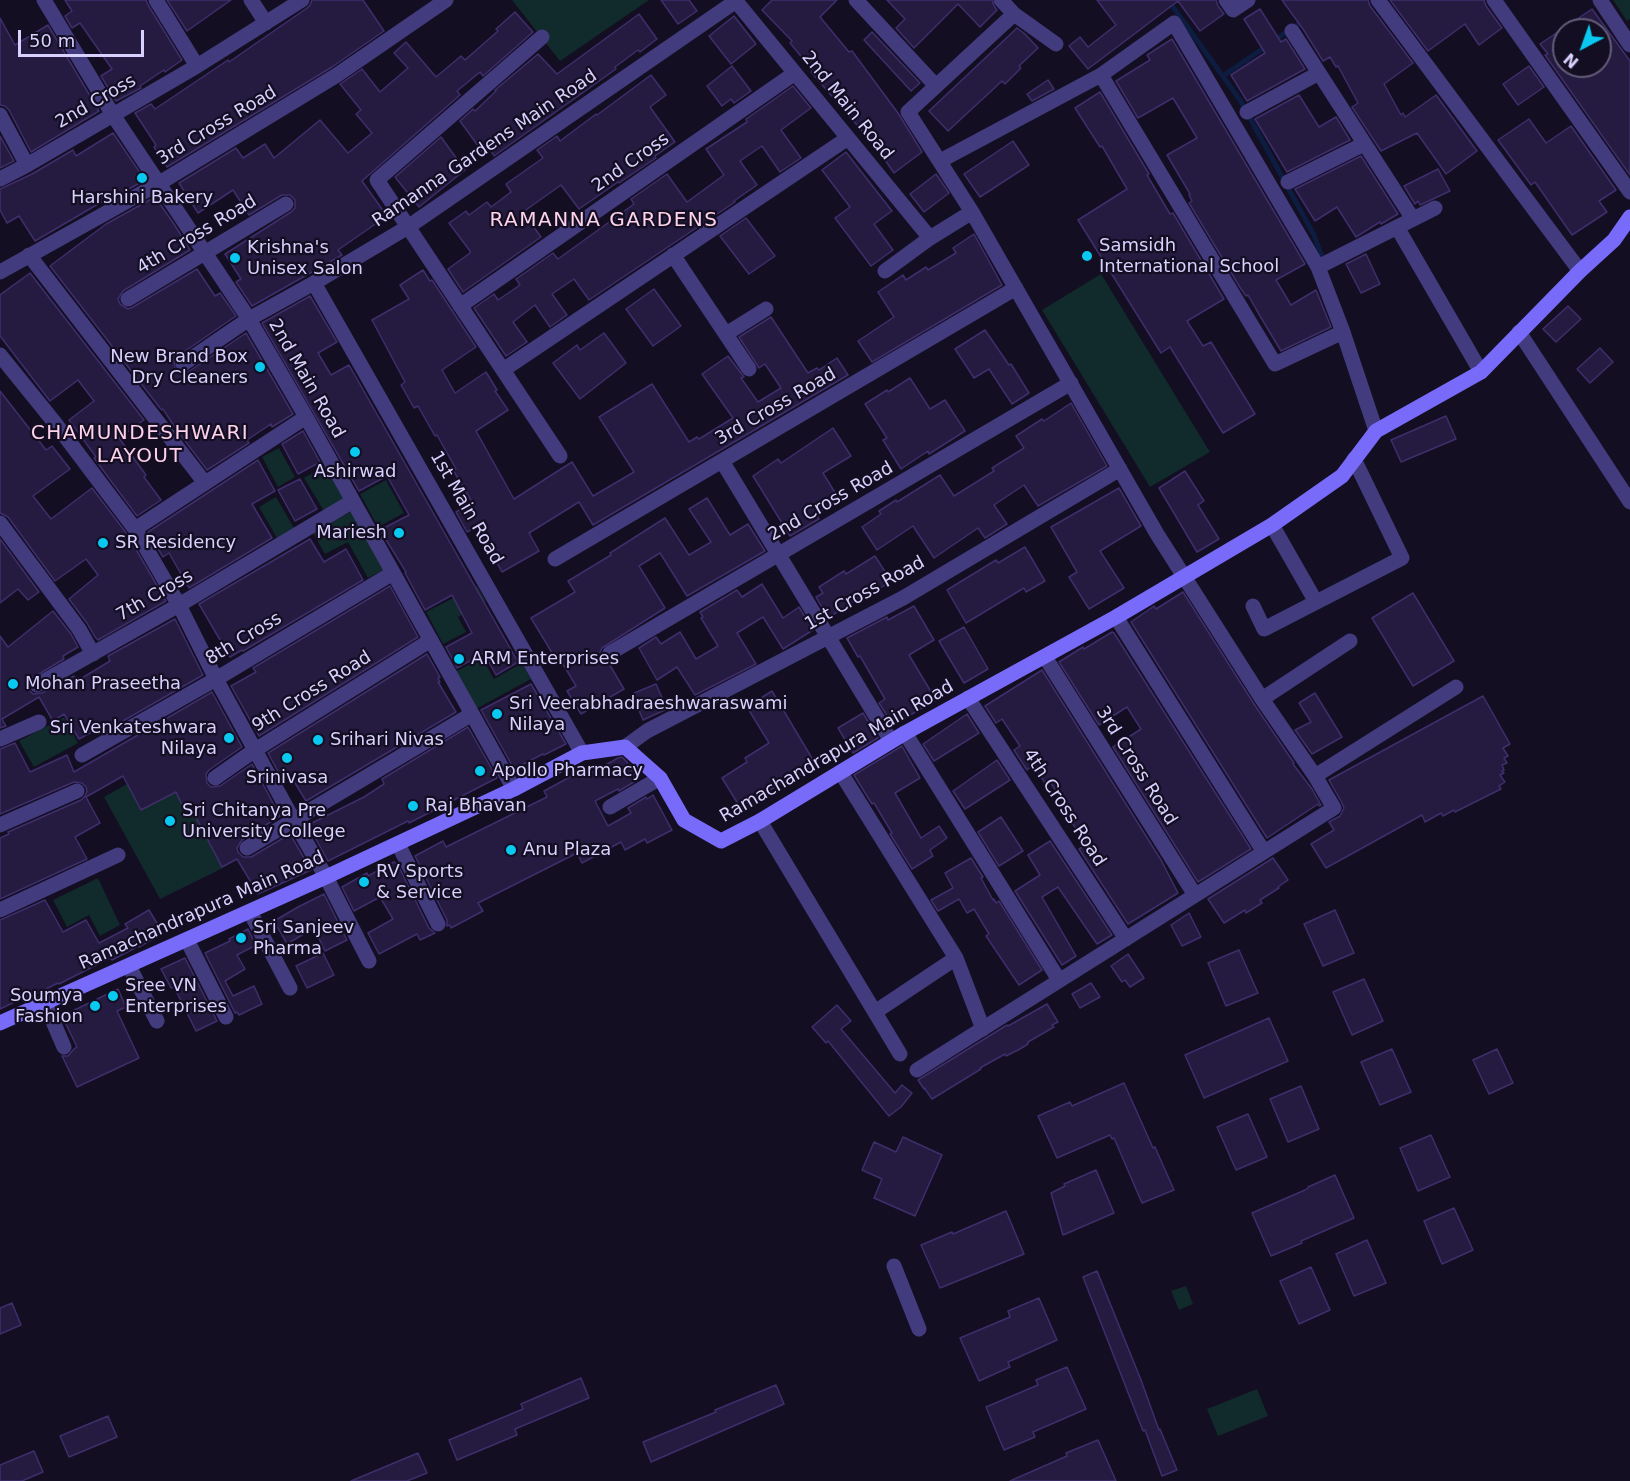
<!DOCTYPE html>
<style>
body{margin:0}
#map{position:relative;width:1630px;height:1481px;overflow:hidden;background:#130e21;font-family:"DejaVu Sans",sans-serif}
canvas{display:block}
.north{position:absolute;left:1552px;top:18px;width:60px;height:60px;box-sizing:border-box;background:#130e21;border:2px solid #625c79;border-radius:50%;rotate:221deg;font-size:16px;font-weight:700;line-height:24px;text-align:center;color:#d8d0fd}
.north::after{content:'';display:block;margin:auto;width:21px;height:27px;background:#09c9f0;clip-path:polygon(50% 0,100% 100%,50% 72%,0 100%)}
.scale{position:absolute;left:18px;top:30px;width:126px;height:27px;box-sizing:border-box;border:3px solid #d8d0fd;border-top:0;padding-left:8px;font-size:18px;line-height:21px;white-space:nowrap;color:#d8d0fd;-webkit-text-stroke:4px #130e21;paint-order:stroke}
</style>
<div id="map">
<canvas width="1630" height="1481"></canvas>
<div class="north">N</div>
<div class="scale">50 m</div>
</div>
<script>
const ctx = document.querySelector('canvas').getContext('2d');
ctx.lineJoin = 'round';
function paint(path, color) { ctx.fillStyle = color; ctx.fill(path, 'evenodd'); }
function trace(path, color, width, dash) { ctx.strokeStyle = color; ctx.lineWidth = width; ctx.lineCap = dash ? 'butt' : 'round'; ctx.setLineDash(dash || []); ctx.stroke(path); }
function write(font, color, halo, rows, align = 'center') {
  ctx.font = font + ' "DejaVu Sans",sans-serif'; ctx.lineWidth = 4.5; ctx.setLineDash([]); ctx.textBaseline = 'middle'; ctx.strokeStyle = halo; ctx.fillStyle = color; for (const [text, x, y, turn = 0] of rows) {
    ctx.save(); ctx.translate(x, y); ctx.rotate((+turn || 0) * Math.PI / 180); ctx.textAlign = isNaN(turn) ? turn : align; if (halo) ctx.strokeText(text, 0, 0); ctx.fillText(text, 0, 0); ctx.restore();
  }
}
paint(new Path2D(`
 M512 0H649L560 61Z
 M1613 0H1630V19L1627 21Z
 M1101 274 1210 452 1150 487 1042 310Z
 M279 448 295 477 278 487 262 457Z
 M328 464 347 497 324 511 304 478Z
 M386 480 404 513 378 527 360 494Z
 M276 497 294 528 277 538 259 507Z
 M352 511 385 569 368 578 348 542 325 554 313 533Z
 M477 586 486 602 458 617 466 632 443 644 426 612Z
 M482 658 494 679 522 663 531 679 474 710 453 673Z
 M64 717 78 743 34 767 19 741Z
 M127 784 141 810 176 792 183 806 189 804 223 868 160 899 104 797Z
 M98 878 120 925 100 936 89 915 67 927 53 900Z
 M1186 1286 1193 1304 1179 1310 1171 1291Z
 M1257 1389 1268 1416 1218 1436 1207 1409Z`), '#112a2b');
trace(new Path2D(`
 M1168 0 1240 100 1314 235 1324 262
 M1223 76 1304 20`), '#0d1d41', 5);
const building = new Path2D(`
 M65 0H146L148 5 182 60 165 72 164 70 140 86 141 88 116 101 101 76 112 69 80 23 72 28 65 16 72 11Z
 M167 0H231L187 31Z
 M312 0H363L384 31 332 67 167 167 154 147 156 145 135 113 151 104 155 109 228 60 229 62 307 8 310 5Z
 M661 0H689L697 11 678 24Z
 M772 0H837L820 17 849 52 852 51 898 113 922 152 894 173 876 147 811 72 813 71 790 43 792 41 762 10Z
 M887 0H992L994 6 997 10 980 27 958 4 914 48 896 28 905 19Z
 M1097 0H1216L1218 6 1224 14 1200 31 1178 1 1088 69 1069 46 1080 37 1088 47 1116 25Z
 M1282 0H1368L1370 6 1413 63 1384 84 1401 115 1403 113 1405 117 1436 95 1477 151 1446 174 1417 133 1381 151 1352 107 1358 103 1338 66 1336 67 1330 57 1323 61 1303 29Z
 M1390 0H1484L1486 6 1502 28 1479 45 1465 24 1428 51Z
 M1260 9 1281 42 1286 39 1305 69 1247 101 1231 75 1265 53 1244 19Z
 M1592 9 1630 61V175L1545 55 1548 54 1540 44ZM1564 30H1600V66H1564Z
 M515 12 533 32 483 76 480 72 457 91 460 95 362 181 387 216 338 250 342 255 252 306 236 282 241 279 225 254 291 212 295 208V200L290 195H282L249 215 233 190 198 213 179 183 236 148 243 158 265 144 274 158 320 120 348 153 372 133 356 114 361 110 340 84 362 69 380 92 408 68 394 53 406 42 436 77 461 56 465 60 498 31 496 29Z
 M639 14 657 39 640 52 638 50 615 67 616 69 494 156 490 149 484 154 460 121 473 109 475 111 496 91 495 90 538 54 557 74Z
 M734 16 756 44 731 64 709 36Z
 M0 18 15 45 48 25 99 111 31 152 9 110 5 106 0 105Z
 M1017 28 1025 34 1038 48 1019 66 1021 68 1005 84 1002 81 948 131 929 111Z
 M872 32 920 83 911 91 864 40Z
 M1172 39 1305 264 1276 280 1291 305 1316 290 1331 327 1281 351 1260 316 1248 295 1246 296 1241 289 1189 203 1192 201 1189 195 1190 194 1167 155 1197 138 1173 98 1138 118 1116 81 1150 60 1147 55Z
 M732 66 751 91 734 103 731 99 722 106 707 86Z
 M1529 66 1544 87 1518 105 1503 84Z
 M651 75 666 95 650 107 675 142 655 156 656 158 619 183 618 182 579 209 561 185 523 212 541 237 463 292 448 269 470 253V251L449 223 466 211 469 215 487 202 491 207 511 192 506 184 543 158 537 150 557 136 560 141 596 114 597 115Z
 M1048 80 1054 89 1032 101 1027 94Z
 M793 86 811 108 781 130 801 158 780 172 762 146 740 161 757 185 734 201 735 202 589 300 574 279 552 294 567 315 550 327 535 305 513 322 527 342 506 356 474 308 494 294 498 300 520 285 516 279 553 253 558 259 634 204 631 199 667 174 687 202 724 175 706 149 747 122 746 119Z
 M1100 92 1149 174 1147 175 1170 214 1173 213 1224 299 1187 321 1203 346 1211 342 1255 414 1223 433 1170 347 1161 353 1078 220 1127 189 1102 146 1100 147 1075 108Z
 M1299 95 1319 127 1336 117 1350 140 1287 172 1255 119Z
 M1529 119 1546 143 1571 126 1616 190 1599 201 1607 212 1572 235 1535 182 1531 185 1498 140Z
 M113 133 145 180 118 195 117 193 35 241 19 216 7 223 0 210V189L32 174 73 150 76 156Z
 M0 136 14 161 0 168Z
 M441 137 465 170 419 207 395 177Z
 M1013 141 1029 165 980 197 964 174Z
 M846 152 892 211 874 224 893 250 871 266 835 218 850 207 822 170Z
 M1361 156 1398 214 1381 224 1380 222 1356 237 1337 207 1315 221 1295 189Z
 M1438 169 1450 191 1420 205 1418 201 1415 204 1404 186Z
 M936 174 949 193 924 212 910 194Z
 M155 197 174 224 190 250 123 291 118 299 120 304 128 309 133 307 197 269 215 296 220 293 236 316 178 356 174 360 175 369 179 373 188 372 246 333 293 414 272 427 271 424 247 440 249 443 207 470 176 429 163 409 162 410 160 408 50 266 106 224Z
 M746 218 775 256 749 274 720 236Z
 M974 234 1002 285 872 362 858 341 894 317 878 292 903 275 906 280 926 267 928 270 956 253 953 248Z
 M1366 254 1380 284 1361 293 1346 264Z
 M423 270 430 281 432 280 476 347 442 370 455 393 486 372 497 390 495 391 508 410 476 431 514 499 572 462 593 496 634 472 599 417 652 384 689 442 697 437 699 439 733 418 702 374 728 356 744 377 741 378 758 402 781 388 765 364 759 368 739 337 771 317 808 373 817 368 819 370 837 358 848 375 593 525 579 502 529 533 539 551 502 572 477 527 467 532 456 512 472 502 453 470 456 469 437 435 435 436 418 406 414 408 401 385 405 382 372 320 409 299 400 285Z
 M30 273 144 420 119 438 146 475 144 477 161 500 137 516 108 477 94 458 96 457 69 420 94 401 78 380 50 401 0 336V295Z
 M654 289 681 326 653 346 626 309Z
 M310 296 337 342 318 353 331 375 349 365 518 662 496 675 484 653 457 668 446 647 472 633 452 595 425 610 405 573 406 572 380 530 409 515 387 476 359 491 262 323Z
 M1568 306 1581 319 1556 342 1543 329Z
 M985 330 1009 365 1011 364 1029 393 1012 404 989 369 974 378 955 349Z
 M604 333 626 363 580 399 553 363 577 345 580 350Z
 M1600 348 1613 362 1590 383 1577 369Z
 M910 378 930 409 945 400 965 431 929 454 928 451 901 469 883 440 887 438 865 404 887 390 888 392Z
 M0 391 46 450 52 446 70 469 33 496 51 519 92 488 127 534 166 601 98 640 95 637 87 623 69 599 98 575 86 559 55 581 8 517 0 513Z
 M1071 403 1107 466 1038 506 1024 485 994 505 1007 524 985 538 978 528 934 558 913 526 877 550 862 527 881 514 879 511 896 500 897 502 940 475 954 496 994 471 992 468 1024 448 1016 436 1042 419 1044 421Z
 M1446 416 1456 439 1401 462 1391 440Z
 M833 428 851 456 823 473 839 499 816 514 819 519 790 536 753 476 778 459 781 463Z
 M303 431 320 462 298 474 282 444Z
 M258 460 275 491 252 504 272 538 189 588 169 553 163 557 148 532Z
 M1185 471 1204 501 1198 505 1219 539 1197 552 1159 488Z
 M300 479 317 509 295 521 278 490Z
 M1119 488 1141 526 1100 551 1124 588 1089 609 1069 577 1077 572 1051 527Z
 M707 498 730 535 748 524 765 551 687 596 660 553 639 566 665 608 602 648 600 652 601 657 608 662 624 689 581 714 567 691 576 686 560 659 557 661 531 618 575 592 568 581 611 555 610 553 665 518 689 555 711 542 689 509Z
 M0 539 39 592 28 600 18 589 0 603Z
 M310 539 324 562 346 549 363 580 243 651 242 650 230 657 199 604Z
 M1025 547 1045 581 1026 592 1024 588 966 623 947 590 996 560 998 563Z
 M875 556 891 581 867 597 865 594 828 618 816 597 823 593 819 587 844 571 846 574Z
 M762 584 783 618 799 607 813 630 783 649 763 617 737 633 756 664 695 695 677 667 657 680 639 648 656 637 661 644 680 632 696 659 718 646 701 618 703 617 700 612 737 590 742 597Z
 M390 586 418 637 259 736 231 686 256 672 253 668Z
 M1183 592 1254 704 1294 763 1293 764 1312 789 1321 805 1319 806 1318 804 1267 838 1131 622 1154 606 1156 609Z
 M1413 593 1454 661 1413 686 1372 618Z
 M914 606 934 640 909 655 936 700 893 725 879 703 885 699 860 656 858 657 847 638 887 617 888 620Z
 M53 611 71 634 78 647 63 656 64 659 29 680 27 685 29 690 33 694 42 693 74 676 77 681 110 661 108 656 175 619 203 675 102 733 99 728 79 739 64 714 53 721 39 697 2 719 6 726 0 728V636L8 647Z
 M964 627 988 669 964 683 939 641Z
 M1112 632 1114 633 1251 849 1198 882 1113 747 1141 729 1127 707 1099 725 1059 662 1083 647 1084 649Z
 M427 654 440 677 438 678 440 682H438L456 712 306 801 290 775 282 779 268 753Z
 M1042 670 1161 860 1178 893 1128 924 1079 849 1087 844 1072 823 1070 824 1058 806 1063 802 1049 780 1045 783 1033 765 1027 770 1014 750 1020 746 1002 719 996 723 985 706Z
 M531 684 566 744 544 755 543 754 514 769 481 710Z
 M656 684 667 709 643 720 632 694Z
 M772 691 816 765 794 779 792 777 760 796 763 799 743 812 722 778 747 762 745 758 769 743 747 707Z
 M212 692 242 747 209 770 206 774 207 783 211 787 220 786 252 764 280 816 242 840 237 848 238 852 243 857H251L290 834 311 870 258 894 237 859 222 867 189 804 183 807 176 792 141 810 123 776 86 797 100 823 75 837 87 859 0 899V838L9 834 8 832 81 800 85 796 87 791 86 787 82 783 74 782 0 814V749L15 743 30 772 67 755 74 772Z
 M1315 693 1342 737 1312 754 1295 730 1311 722 1299 703Z
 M1483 696 1510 744 1503 748 1508 756 1504 758 1507 763 1502 765 1504 770 1502 771 1504 773 1500 775 1505 782 1499 786 1501 789 1455 812 1454 810 1443 816 1441 813 1425 822 1422 815 1326 868 1311 844 1334 830 1329 822 1340 816 1344 808 1342 803 1329 780Z
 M863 713 878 738 853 753 838 728Z
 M967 714 979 733 934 761 923 744Z
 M468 727 497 778 409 823 408 821 328 861 308 825 364 797 384 784 382 779Z
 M902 746 920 778 895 793 921 838 939 826 947 838 930 850 933 856 912 869 890 834 892 833 874 803 872 804 854 775Z
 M622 757 627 762 637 780 619 791 618 789 595 801 608 826 631 813 628 808 646 797 647 799 653 795 672 830 647 843 645 839 625 850 621 842 582 863 577 853 478 903 483 911 451 928 450 925 447 926V920L415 856 443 841 446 847 547 797 544 791 579 772 582 778 618 758Z
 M997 760 1010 780 965 809 953 791Z
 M1001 817 1023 851 999 866 978 832Z
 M1050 841 1112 935 1097 944 1058 887 1042 897 1076 956 1062 965 1015 891 1040 875 1028 855Z
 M971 858 983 877 981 878 993 900 994 899 996 903 999 901 1042 970 1019 985 986 936 989 934 974 909 967 913 959 899 938 911 931 900 953 888 945 873Z
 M1273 858 1288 880 1278 887 1279 888 1260 900 1262 903 1246 913 1245 910 1224 923 1208 899Z
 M394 862 398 865 429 928 435 933 420 940 417 934 379 954 368 933 393 919 380 897 354 911 342 887 367 873 368 876Z
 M324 894 347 940 325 951 314 928 287 944 274 921 298 907Z
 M45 900 63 932 86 920 99 943 128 928 125 924 149 910 163 933 139 947V946L112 960 110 958 59 984 58 983 36 994 35 992 0 1009V920Z
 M1335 910 1354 953 1323 966 1304 924Z
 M1189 913 1201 937 1182 946 1171 925Z
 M248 929 256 945 237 955 245 969 225 981 233 996 254 986 262 1004 239 1015 237 1012 235 1013 205 953 230 941 229 939Z
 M1239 950 1258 993 1226 1006 1208 963Z
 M323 953 334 975 307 988 296 966Z
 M1128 954 1144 978 1130 987 1125 980 1122 982 1111 966Z
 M185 958 217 1021 196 1031 174 987 171 988 161 969Z
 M1364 979 1383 1021 1352 1035 1333 992Z
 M1091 983 1100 997 1080 1008 1072 994Z
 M118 989 126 1007 117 1011 139 1058 77 1087 62 1056H68L74 1049 77 1047 62 1016Z
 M1047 1004 1058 1022 1052 1025 1054 1027 1028 1042V1044L1020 1049 1006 1056 1005 1054 980 1068 981 1069 932 1099 925 1089V1088L924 1089 918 1080 1007 1025 1008 1026Z
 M837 1005 851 1021 841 1029 895 1093 902 1085 912 1093 901 1107 889 1116 828 1041 826 1043 812 1027Z
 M1269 1018 1288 1061 1204 1098 1185 1055Z
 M1392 1049 1411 1092 1380 1105 1361 1062Z
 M1497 1049 1513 1083 1489 1094 1473 1060Z
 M1124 1083 1153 1148 1155 1147 1174 1190 1142 1203 1114 1138 1112 1139 1110 1135 1057 1158 1038 1116 1070 1102 1072 1106Z
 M1301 1086 1319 1129 1288 1142 1270 1099Z
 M1248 1114 1267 1157 1236 1170 1217 1127Z
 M1431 1135 1450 1177 1418 1191 1400 1148Z
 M903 1137 942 1155 915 1216 874 1198 882 1179 862 1170 874 1142 896 1152Z
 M1096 1170 1114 1213 1063 1235 1051 1193 1065 1186 1064 1184Z
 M1335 1175 1354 1218 1301 1241 1302 1243 1271 1256 1252 1213 1305 1190 1308 1188V1187Z
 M1454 1208 1473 1250 1442 1264 1424 1221Z
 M1006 1211 1024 1254 940 1288 921 1245 952 1232 953 1234Z
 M1367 1240 1386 1283 1354 1296 1336 1254Z
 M1311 1267 1330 1310 1299 1324 1280 1281Z
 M1097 1271 1141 1380 1159 1430 1160 1429 1177 1470 1162 1476 1145 1430 1143 1431 1083 1277Z
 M1039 1298 1057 1340 1008 1362 1010 1367 979 1381 960 1338 1010 1317 1008 1311Z
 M12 1303 21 1325 0 1334V1308Z
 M1067 1367 1086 1409 1033 1432 1035 1437 1004 1450 986 1407 1038 1385 1036 1380Z
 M581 1378 589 1398 515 1429 517 1435 457 1460 449 1440 523 1409 521 1404Z
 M776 1385 784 1404 651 1462 643 1442 716 1412 715 1410Z
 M108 1416 117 1437 69 1457 60 1436Z
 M1098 1440 1116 1481H1010L1067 1456 1066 1453Z
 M34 1451 43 1472 22 1481H0V1465Z
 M418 1453 427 1473 407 1481H351Z`);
paint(building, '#251b41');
trace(building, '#3f2e6c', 1.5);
trace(new Path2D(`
 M44 0 113 115 249 319 306 417 514 789
 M156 0 197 66
 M251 0 266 23
 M735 0 930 238
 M856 0 936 86
 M1001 0 1014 14 1056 44
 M1226 0 1233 10 1248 0
 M1378 0 1580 271
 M1494 0 1630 192
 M1600 0 1630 45
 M1292 31 1413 219
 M542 37 377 180 560 456
 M1101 75 1275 364 1343 332
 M1247 112 1319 73
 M0 115 27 165
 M940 161 1101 75 1174 23 1318 267 1343 332 1376 431
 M0 179 27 165 197 66 302 0
 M1288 182 1364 144
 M1397 227 1481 372
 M29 255 205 483
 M673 255 749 369
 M1318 267 1435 208
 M885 271 930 238 972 212
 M0 272 158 184 337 75 446 0
 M314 283 582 753
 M128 299 286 204
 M460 306 795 73
 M1519 332 1630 502
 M726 334 766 309
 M0 355 55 423 135 529 179 605 216 679 294 821 326 877 369 961
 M183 364 249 319 314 283 408 227 736 1
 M503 370 848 138
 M722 461 891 741
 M0 523 79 629 93 654
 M1272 525 1316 602
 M135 529 306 417
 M555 559 1016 288
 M1253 606 1264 629 1402 558 1354 459
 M1116 617 1264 852
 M610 653 1071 383
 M1045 657 1195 895
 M37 685 179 605 353 501
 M968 698 1126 939
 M1262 699 1350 641
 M905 733 1059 980
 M0 739 39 722
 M625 747 647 731 903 598 1120 469
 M82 755 216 679 393 573
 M841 773 956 958 983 1029
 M1315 776 1456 687
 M215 778 255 750 431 640
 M610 807 660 778
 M760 821 900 1054
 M0 825 77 791
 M398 844 438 924
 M247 848 472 714
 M0 910 118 855
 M250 912 290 988
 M187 940 226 1017
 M129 966 157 1021
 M45 1003 64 1047
 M875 1012 956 958
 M917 1070 1334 808 1315 776 1262 699 1157 534 972 212 908 112 1014 14
 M894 1266 919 1329`), '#423b7e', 15);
trace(new Path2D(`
 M0 1023 326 877 514 789 582 753 625 747 660 778 684 820 721 841 760 821 905 733 1116 617 1272 525 1342 476 1376 431 1481 372 1580 271 1614 240 1630 217`), '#786bf9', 15);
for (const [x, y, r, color] of [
 [142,178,6,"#09c9f0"],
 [1087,256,6,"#09c9f0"],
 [235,258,6,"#09c9f0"],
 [260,367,6,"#09c9f0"],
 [355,452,6,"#09c9f0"],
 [399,533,6,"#09c9f0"],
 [103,543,6,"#09c9f0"],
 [459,659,6,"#09c9f0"],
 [13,684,6,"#09c9f0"],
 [497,714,6,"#09c9f0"],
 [229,738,6,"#09c9f0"],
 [318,740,6,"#09c9f0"],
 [287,758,6,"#09c9f0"],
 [480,771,6,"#09c9f0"],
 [413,806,6,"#09c9f0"],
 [170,821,6,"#09c9f0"],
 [511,850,6,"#09c9f0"],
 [364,882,6,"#09c9f0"],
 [241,938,6,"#09c9f0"],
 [113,996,6,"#09c9f0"],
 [95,1006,6,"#09c9f0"]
]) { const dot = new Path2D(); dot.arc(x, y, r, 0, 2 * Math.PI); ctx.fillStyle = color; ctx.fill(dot); trace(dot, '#130e21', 2); }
write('18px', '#d8d0fd', '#130e21', [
 ["2nd Cross",96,102,-30],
 ["2nd Main Road",847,106,51],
 ["3rd Cross Road",217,126,-31],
 ["Ramanna Gardens Main Road",485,149,-34],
 ["2nd Cross",631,163,-35],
 ["4th Cross Road",197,235,-31],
 ["2nd Main Road",306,379,60],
 ["3rd Cross Road",776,407,-30],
 ["2nd Cross Road",831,502,-30],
 ["1st Main Road",466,508,60],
 ["1st Cross Road",865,594,-29],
 ["7th Cross",155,596,-30],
 ["8th Cross",244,639,-31],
 ["9th Cross Road",312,692,-32],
 ["Ramachandrapura Main Road",837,752,-30],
 ["3rd Cross Road",1136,766,58],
 ["4th Cross Road",1064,808,57],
 ["Ramachandrapura Main Road",202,911,-24]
]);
write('18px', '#d8d0fd', '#130e21', [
 ["Harshini Bakery",142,198,"center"],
 ["Samsidh",1099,246],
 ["International School",1099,267],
 ["Krishna's",247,248],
 ["Unisex Salon",247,269],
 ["New Brand Box",248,357,"right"],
 ["Dry Cleaners",248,378,"right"],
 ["Ashirwad",355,472,"center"],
 ["Mariesh",387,533,"right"],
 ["SR Residency",115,543],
 ["ARM Enterprises",471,659],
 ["Mohan Praseetha",25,684],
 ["Sri Veerabhadraeshwaraswami",509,704],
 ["Nilaya",509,725],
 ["Sri Venkateshwara",217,728,"right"],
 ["Nilaya",217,749,"right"],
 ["Srihari Nivas",330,740],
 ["Apollo Pharmacy",492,771],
 ["Srinivasa",287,778,"center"],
 ["Raj Bhavan",425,806],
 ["Sri Chitanya Pre",182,811],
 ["University College",182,832],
 ["Anu Plaza",523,850],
 ["RV Sports",376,872],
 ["& Service",376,893],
 ["Sri Sanjeev",253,928],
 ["Pharma",253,949],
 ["Sree VN",125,986],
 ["Enterprises",125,1007],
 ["Soumya",83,996,"right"],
 ["Fashion",83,1017,"right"]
], 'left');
ctx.letterSpacing = '1.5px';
write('20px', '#fdd2ea', '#130e21', [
 ["RAMANNA GARDENS",604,221],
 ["CHAMUNDESHWARI",140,434],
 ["LAYOUT",140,457]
]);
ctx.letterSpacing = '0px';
</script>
